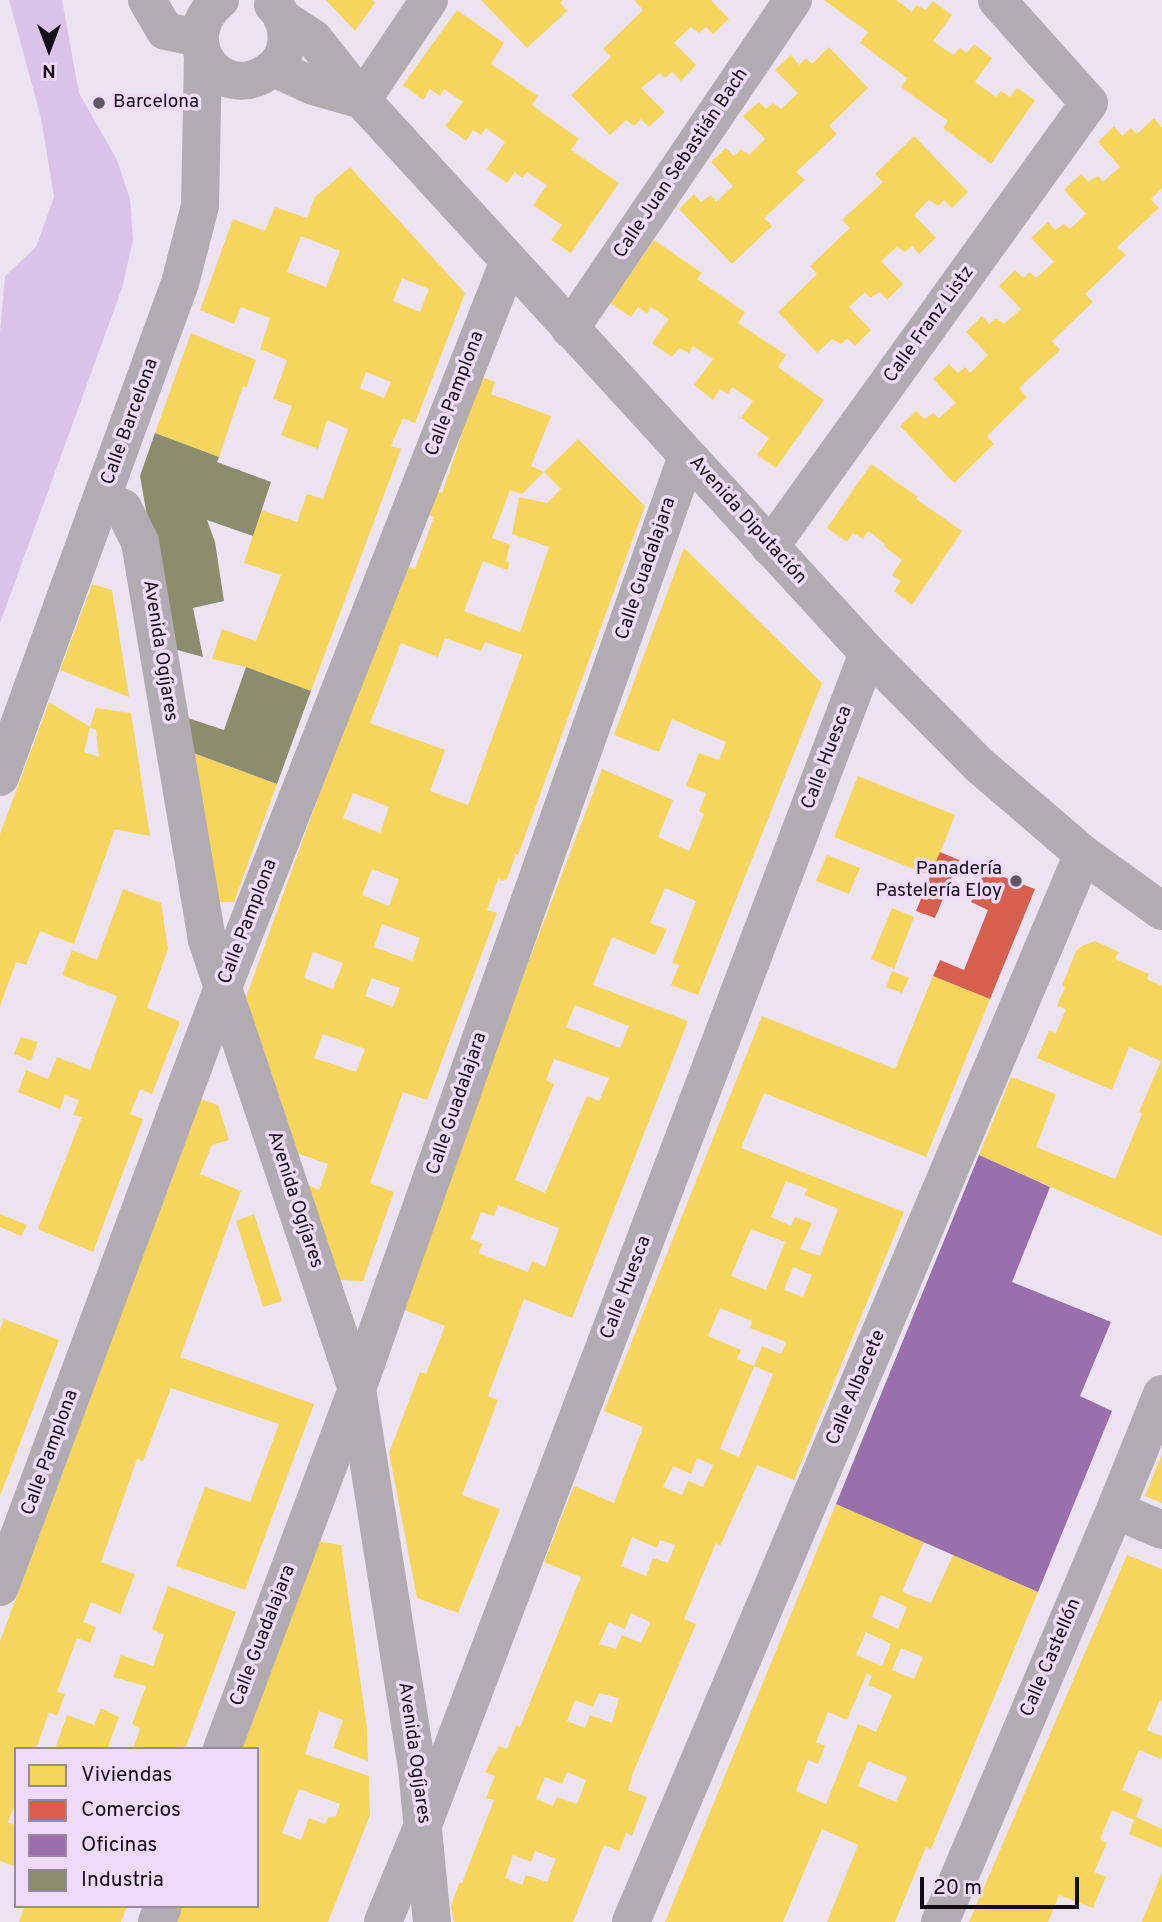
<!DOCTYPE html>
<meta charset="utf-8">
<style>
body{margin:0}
#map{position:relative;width:1162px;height:1922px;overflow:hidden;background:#ede2f2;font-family:Overpass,sans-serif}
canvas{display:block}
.legend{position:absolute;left:14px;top:1747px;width:245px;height:161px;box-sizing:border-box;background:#efdbf9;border:2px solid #97899f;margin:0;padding:9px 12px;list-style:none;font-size:21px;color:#140d17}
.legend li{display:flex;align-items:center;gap:14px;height:35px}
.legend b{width:35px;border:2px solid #97899f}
.north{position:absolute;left:14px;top:14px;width:70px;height:70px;-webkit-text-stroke:5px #efdbf9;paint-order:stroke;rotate:180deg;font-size:19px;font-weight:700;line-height:28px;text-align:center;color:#140d17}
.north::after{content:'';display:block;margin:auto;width:24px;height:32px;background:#140d17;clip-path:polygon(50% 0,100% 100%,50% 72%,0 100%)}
.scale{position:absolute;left:920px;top:1877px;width:159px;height:32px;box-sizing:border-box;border:4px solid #140d17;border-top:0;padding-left:9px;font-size:21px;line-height:24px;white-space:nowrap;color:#140d17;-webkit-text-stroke:5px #efdbf9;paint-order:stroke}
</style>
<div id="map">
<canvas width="1162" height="1922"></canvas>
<ul class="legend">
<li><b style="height:19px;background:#f6d55c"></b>Viviendas</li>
<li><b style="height:19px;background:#d6604d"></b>Comercios</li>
<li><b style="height:19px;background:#9970ab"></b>Oficinas</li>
<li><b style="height:19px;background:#8c8c6e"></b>Industria</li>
</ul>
<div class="north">N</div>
<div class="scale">20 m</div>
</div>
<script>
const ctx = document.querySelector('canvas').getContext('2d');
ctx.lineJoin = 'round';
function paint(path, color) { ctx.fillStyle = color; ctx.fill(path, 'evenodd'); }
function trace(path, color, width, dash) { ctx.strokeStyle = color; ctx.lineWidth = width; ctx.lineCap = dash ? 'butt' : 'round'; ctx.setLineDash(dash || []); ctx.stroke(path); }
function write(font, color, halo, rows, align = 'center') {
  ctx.font = font + ' Overpass,sans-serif'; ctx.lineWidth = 7; ctx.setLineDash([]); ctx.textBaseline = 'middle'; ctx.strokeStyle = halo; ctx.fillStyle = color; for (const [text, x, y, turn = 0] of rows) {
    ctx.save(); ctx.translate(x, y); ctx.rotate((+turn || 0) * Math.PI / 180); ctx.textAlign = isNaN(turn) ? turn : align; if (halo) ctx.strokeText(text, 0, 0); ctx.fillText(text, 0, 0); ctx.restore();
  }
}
paint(new Path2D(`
 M9 0H62L79 93 117 160 130 199 133 240 122 288 0 623V333L5 276 36 247 54 197 41 118Z`), '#dbc2e8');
paint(new Path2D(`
 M326 0H372L375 3 355 31Z
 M481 0H563L560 3 567 11 527 48Z
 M634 0H711L729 19 713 34 706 27 699 33 691 27 674 43 696 65 681 81 672 72 665 78 660 73 641 88 665 112 649 127 641 119 634 126 626 120 610 135 571 95 611 57 603 49 643 10Z
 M824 0H896L912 12 916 5 926 10 933 1 952 15 933 41 953 55 960 48 967 53 974 44 992 58 975 82 996 97 1001 91 1010 97 1017 88 1035 100 991 164 943 128 948 121 901 87 907 78 860 43 868 32Z
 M457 10 504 43 491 64 538 96 532 105 579 139 571 150 619 183 571 253 551 240 562 225 533 205 547 185 527 172 522 178 515 172 507 183 487 169 505 142 486 128 481 135 473 130 466 141 445 126 463 102 444 89 440 96 430 89 423 100 403 85Z
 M829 47 868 88 829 126 837 134 796 172 805 180 764 218 772 226 732 264 679 209 694 194 701 202 711 195 716 202 733 186 711 162 726 148 734 156 741 149 749 155 765 139 743 116 759 102 766 109 773 103 781 109 798 93 775 70 791 55 799 65 806 58 812 64Z
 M1154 118 1162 128V188L1151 199 1159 208 1117 247 1126 255 1085 294 1093 302 1052 341 1060 350 1019 388 1027 397 987 436 994 444 954 483 900 426 916 411 924 419 933 413 939 418 956 403 933 379 949 364 958 373 965 367 970 373 988 355 966 332 982 316 989 324 996 318 1004 324 1021 309 999 286 1015 270 1023 278 1030 272 1036 278 1054 262 1031 238 1048 222 1055 230 1064 224 1070 229 1086 214 1064 190 1081 174 1088 182 1098 176 1103 182 1120 167 1098 142 1114 126 1122 136 1131 128 1137 134Z
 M914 136 968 192 952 208 944 200 938 206 929 200 914 215 936 238 919 254 912 246 905 252 897 247 881 261 903 284 887 300 880 292 870 298 865 292 849 307 871 330 855 346 847 338 841 344 832 339 817 353 778 312 817 274 810 266 850 228 842 220 883 182 875 174Z
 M350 167 465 293 415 423 403 418 391 446 401 449 311 691 246 667 212 659 222 629 256 641 281 575 244 563 261 510 297 522 307 494 323 499 348 429 327 420 318 449 281 435 292 406 273 399 287 360 260 349 270 318 241 307 234 324 200 310 233 219 265 231 275 207 307 218 315 197ZM301 236 340 251 326 287 287 272ZM402 278 429 289 420 312 393 301ZM366 372 391 382 384 398 360 388Z
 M654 240 702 273 697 279 745 312 738 323 786 355 778 367 824 400 776 468 757 455 769 438 741 418 753 401 732 387 728 394 720 389 713 400 694 385 713 359 693 346 689 353 679 348 672 357 652 343 669 319 651 307 647 313 638 307 631 317 610 303Z
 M191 333 256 360 246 388 243 386 219 457 155 433Z
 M472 373 495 382 491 394 551 416 531 466 544 472 522 494 510 490 492 538 510 545 506 561 510 563 507 570 483 561 464 611 520 632 549 547 512 534 519 497 547 503 561 489 544 472 578 439 645 506 518 855 514 853 515 857 507 879 503 881 498 879 487 910 497 913 427 1100 403 1092 370 1183 394 1192 363 1281 324 1279 296 1180 319 1190 328 1164 285 1149 241 1011 402 565 415 569 434 517 421 513 430 489 442 493 461 437 450 432ZM445 638 481 651 485 642 522 655 468 805 430 791 445 750 370 723 401 643 438 657ZM353 793 389 807 380 833 343 818ZM372 869 399 879 389 906 362 895ZM382 924 420 938 412 961 374 947ZM313 952 343 963 333 989 304 978ZM372 978 400 988 393 1007 365 996ZM323 1034 365 1049 356 1072 314 1058Z
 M871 464 918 497 916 499 962 531 912 605 894 591 901 581 892 575 902 560 884 546 885 544 868 531 863 539 853 533 847 542 827 528Z
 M684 548 822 683 698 995 671 985 679 965 672 963 696 901 665 888 650 923 667 929 655 955 612 937 593 985 688 1021 572 1318 524 1299 488 1396 498 1400 462 1495 500 1509 458 1613 417 1598 389 1453 420 1372 426 1374 445 1326 397 1307 602 769 673 800 658 837 689 851 704 814 699 811 706 793 686 786 699 753 719 760 726 742 672 719 659 752 614 735ZM575 1005 629 1026 620 1048 566 1027ZM554 1059 609 1078 599 1101 587 1096 545 1193 515 1180 554 1084 546 1080ZM498 1205 559 1228 545 1267 532 1261 528 1272 478 1253 483 1244 471 1239 481 1212 494 1216Z
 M92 584 112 590 129 697 60 670Z
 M49 702 90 727 84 752 99 757 96 730 90 727 96 708 131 713 150 836 115 829 74 944 40 931 26 965 16 962 0 1006V834Z
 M188 751 277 784 234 902H215Z
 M858 776 955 815 931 876 834 837Z
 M827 855 860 868 849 894 816 881Z
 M123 889 161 903 168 949 147 1008 179 1021V1025L152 1094 140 1089 130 1114 143 1119 93 1252 38 1229 82 1117 73 1115 79 1100 65 1095 60 1109 18 1092 26 1070 48 1079 57 1057 90 1070 117 996 62 975 72 950 97 960Z
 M892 908 914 917 894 969 871 959Z
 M1095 941 1119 952 1115 959 1149 974 1147 979 1162 986V1236L979 1155 1011 1077 1056 1094 1036 1147 1115 1179 1142 1114 1139 1112 1161 1061 1129 1047 1112 1090 1037 1058 1049 1031 1056 1033 1066 1009 1057 1006 1065 987 1062 986 1076 951 1082 946Z
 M892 971 909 978 902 993 886 987Z
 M933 976 990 999 926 1157 764 1093 741 1148 904 1212 794 1480 757 1465 720 1546 716 1543 684 1619 696 1624 633 1773 628 1790 647 1797 632 1836 626 1833 619 1851 604 1845 573 1922H454L451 1906 459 1883H462L494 1800 486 1798 495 1776 485 1772 499 1746 507 1749 516 1725 520 1727 581 1577 544 1562 574 1486 614 1503 643 1427 604 1411 762 1016 895 1069ZM786 1181 807 1189 804 1195 838 1209 820 1256 800 1249 812 1223 795 1217 791 1226 771 1217ZM751 1229 785 1242 766 1290 731 1276ZM793 1267 812 1275 803 1297 784 1290ZM720 1308 752 1321 750 1328 786 1342 781 1354 762 1346 754 1366 773 1374 739 1457 720 1449 754 1366 737 1359 741 1350 708 1336ZM697 1458 713 1465 703 1487 688 1481 682 1495 663 1487 673 1466 691 1474ZM632 1537 657 1548 660 1540 675 1545 668 1563 653 1558 646 1576 621 1566ZM631 1613 650 1622 641 1643 622 1635 616 1649 599 1644 609 1622 625 1629ZM599 1693 619 1698 612 1723 590 1715 585 1728 567 1721 575 1700 593 1707ZM567 1772 586 1780 577 1804 557 1797 553 1806 536 1799 545 1777 562 1784ZM535 1851 556 1859 547 1882 526 1875 522 1885 505 1878 513 1855 531 1862Z
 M21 1037 38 1042 31 1061 14 1054Z
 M201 1099 218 1105 229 1140 212 1145 200 1174 241 1191 180 1357 314 1404 245 1590 176 1566 205 1487 250 1502 279 1424 171 1388 143 1461 137 1459 101 1562 135 1574 120 1614 91 1602 83 1622 96 1627 90 1643 77 1638 57 1692 65 1694 57 1716 49 1712 36 1749H16V1802L8 1822 16 1826V1867L0 1861V1641Z
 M0 1214 27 1225 21 1236 0 1227Z
 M254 1214 282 1301 263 1307 236 1221Z
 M4 1319 59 1340 0 1496V1330Z
 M1162 1454V1503L1145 1496Z
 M836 1504 924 1542 902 1591 907 1594 931 1603 953 1555 1038 1592 931 1849 926 1847 895 1922H827L858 1845 822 1829 783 1922H665ZM881 1595 907 1607 898 1629 872 1617ZM866 1632 891 1644 882 1666 856 1655ZM901 1648 923 1657 914 1679 892 1670ZM867 1673 872 1676 868 1685 892 1695 876 1732 858 1724 826 1804 796 1791 808 1760 818 1764 825 1746 816 1742 828 1712 847 1720ZM868 1761 907 1777 896 1802 858 1786Z
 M317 1541 341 1545 367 1728 368 1761 333 1748 343 1720 319 1711 305 1754 369 1776 370 1815 328 1922H174L180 1906H257V1749H239ZM299 1789 340 1804 336 1816 328 1818 325 1824 309 1818 301 1840 282 1833Z
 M1127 1555 1162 1569V1701L1160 1700 1147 1730 1162 1736V1755L1161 1759 1139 1750 1122 1790 1143 1799 1136 1817 1162 1829V1848L1129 1834 1134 1820 1112 1810 1100 1839 1107 1843 1094 1872 1106 1877 1093 1908 1059 1895 1048 1922H969Z
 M168 1586 236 1612 185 1749H133L140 1729 132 1724 146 1686 113 1677 121 1655 153 1666 164 1635 152 1629Z
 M101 1708 119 1717 107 1749H55L67 1715 94 1725Z
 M1162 1873V1922H1142L1146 1912Z
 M25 1906H127L121 1922H19Z`), '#f6d55c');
paint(new Path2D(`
 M940 852 959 860 935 918 916 911Z
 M985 870 1035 889 990 999 933 976 940 960 964 970 988 910 971 902Z`), '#d6604d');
paint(new Path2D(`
 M979 1155 1050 1187 1012 1282 1111 1322 1080 1396 1112 1411 1038 1592 836 1504Z`), '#9970ab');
paint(new Path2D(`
 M155 433 219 457 217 462 271 482 253 536 207 520 215 542 224 601 193 608 203 657 170 648 140 476Z
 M246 667 311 691 277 784 188 751 182 716 224 730Z`), '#8c8c6e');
trace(new Path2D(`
 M362 100 429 0
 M570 329 793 0
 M770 547 1089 103 997 0
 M1115 1510 1162 1530
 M0 1587 223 987
 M222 1749 357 1389 687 456
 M157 1922 163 1906
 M383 1922 423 1825 868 653
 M631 1922 1083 854
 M940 1922 1115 1510 1162 1394`), '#b2abb4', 38);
trace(new Path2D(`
 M147 0 165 31 199 38
 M220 0C171 39 221 106 269 71 279 65 284 56 286 45 288 30 284 15 273 5
 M282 18 314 39 362 100 868 653 979 765 1083 854 1162 911
 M274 68 313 86 362 100
 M103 499 123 508 140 542 207 940 357 1389 417 1768 432 1922
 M0 777 180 283 200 206 203 56
 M223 987 509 261`), '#b2abb4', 38);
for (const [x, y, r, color] of [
 [99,103,7,"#605864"],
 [1016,881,7,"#605864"]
]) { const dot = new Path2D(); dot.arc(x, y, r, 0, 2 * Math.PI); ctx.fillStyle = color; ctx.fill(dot); trace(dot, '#efdbf9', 2.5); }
write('19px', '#140d17', '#efdbf9', [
 ["Barcelona",113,103],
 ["Panadería",1002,870,"right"],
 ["Pastelería Eloy",1002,892,"right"]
], 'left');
write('19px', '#140d17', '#efdbf9', [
 ["Calle Juan Sebastián Bach",682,164,-56],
 ["Calle Franz Listz",930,325,-54],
 ["Calle Pamplona",456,394,-69],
 ["Calle Barcelona",131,422,-70],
 ["Avenida Diputación",747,521,48],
 ["Calle Guadalajara",647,569,-71],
 ["Avenida Ogíjares",159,651,81],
 ["Calle Huesca",828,758,-69],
 ["Calle Pamplona",249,922,-69],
 ["Calle Guadalajara",458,1104,-71],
 ["Avenida Ogíjares",294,1200,72],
 ["Calle Huesca",627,1288,-69],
 ["Calle Albacete",857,1388,-67],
 ["Calle Pamplona",51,1453,-70],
 ["Calle Guadalajara",264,1636,-69],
 ["Calle Castellón",1052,1658,-67],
 ["Avenida Ogíjares",413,1753,82]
]);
</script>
